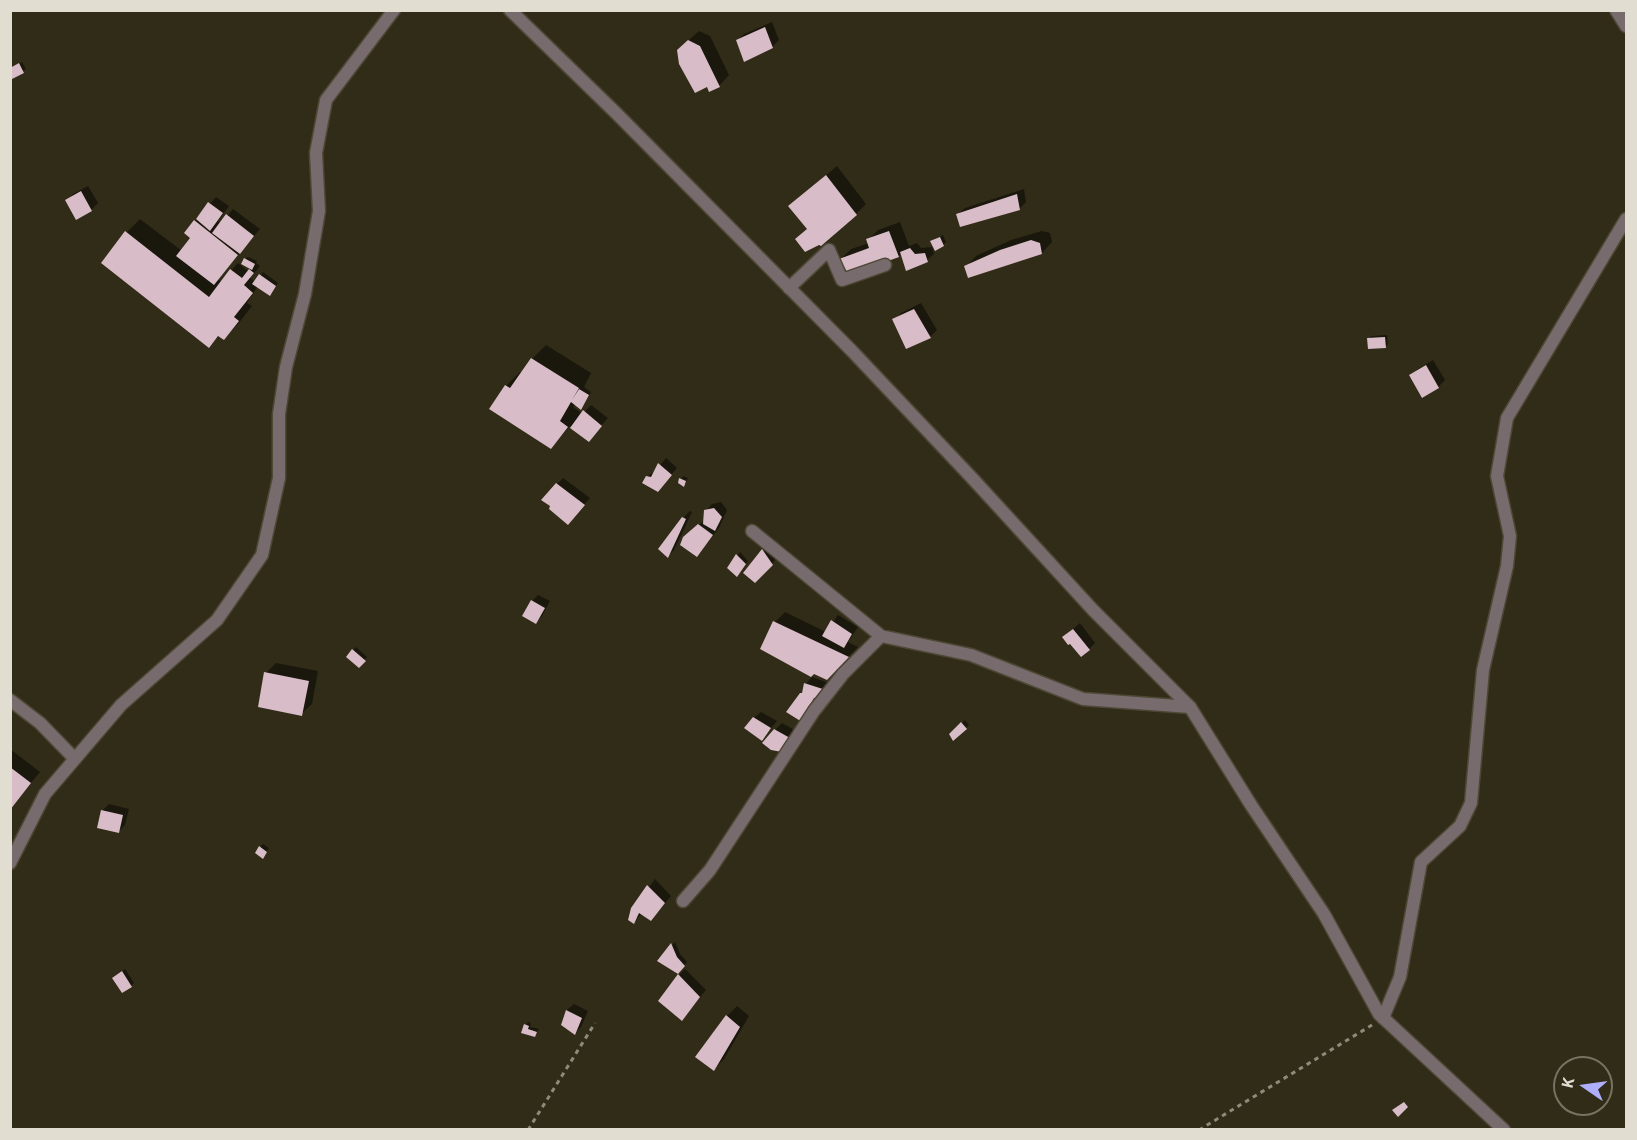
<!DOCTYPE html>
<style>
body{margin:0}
#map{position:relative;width:1637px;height:1140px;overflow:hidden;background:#312c17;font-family:Barlow,sans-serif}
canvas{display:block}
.frame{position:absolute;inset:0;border:12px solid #e1ddd1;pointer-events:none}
.north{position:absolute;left:1553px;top:1056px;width:60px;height:60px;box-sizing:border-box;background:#312c17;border:2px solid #777361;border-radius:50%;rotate:283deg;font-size:16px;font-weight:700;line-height:24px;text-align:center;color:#e1ddd1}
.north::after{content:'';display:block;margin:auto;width:21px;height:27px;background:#afaefa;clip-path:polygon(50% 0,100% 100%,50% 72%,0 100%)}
</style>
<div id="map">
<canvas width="1637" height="1140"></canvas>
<div class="frame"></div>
<div class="north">K</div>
</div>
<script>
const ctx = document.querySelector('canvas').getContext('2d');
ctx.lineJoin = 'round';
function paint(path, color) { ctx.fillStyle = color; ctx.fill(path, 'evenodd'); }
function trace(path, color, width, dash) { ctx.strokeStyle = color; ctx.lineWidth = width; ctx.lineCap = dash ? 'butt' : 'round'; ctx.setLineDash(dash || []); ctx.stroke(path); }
paint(new Path2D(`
 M772 22 779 40 772 47 738 40 744 34Z
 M699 31 710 36 729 75 719 86 678 50Z
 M22 62 26 69 10 79V68Z
 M837 166 866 204 856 214 808 228 790 206Z
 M88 186 98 203 91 210 67 201 73 194Z
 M1024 189 1026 202 1019 209 958 214 965 208Z
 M216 197 229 206 218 221 221 224 233 209 260 229 218 279 221 282 238 263 249 272 252 268 245 259 248 257 257 261 256 263 260 266 250 278 255 282 263 272 278 283 272 291 258 286 247 303 252 306 238 324 224 338 220 335 209 346 127 232 140 219 182 251 192 238 195 221Z
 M900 222 909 246 917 243 921 248 932 247 934 254 927 260 902 253 899 256 841 259 851 249 869 243 868 240 878 230Z
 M1042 231 1050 233 1052 242 1042 253 966 267 976 256 1011 240Z
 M943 235 946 242 943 245 932 242Z
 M921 303 937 330 930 337 894 320 901 313Z
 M1387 335 1388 344 1385 347 1369 338 1372 336Z
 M546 345 591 373 584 387 591 392 583 406 575 404 573 407 583 414 591 405 608 418 588 440 570 426 551 447 506 386 520 372 522 373 532 359Z
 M1433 360 1445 380 1438 387 1423 396 1411 375 1418 369Z
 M666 458 677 468 664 483 647 477 656 470Z
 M683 476 688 478 684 485 681 479Z
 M563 478 590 498 574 516 557 484Z
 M721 502 727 510 719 528 697 555 688 534 705 520 706 511 712 504Z
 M690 511 692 512 674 550 668 556 683 518Z
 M770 544 778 557 755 581 745 573Z
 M740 552 748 561 739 573 729 567Z
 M538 595 550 601 542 616 536 622 532 601Z
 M785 612 826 632 838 615 858 627 848 642 858 647 827 678 775 622Z
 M1080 623 1095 643 1089 649 1064 637Z
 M356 647 367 657 359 666 348 657Z
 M276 663 318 671 312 704 301 714 266 673Z
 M812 677 831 684 809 714 801 694 806 684Z
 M761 712 777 721 762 739 754 718Z
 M965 720 969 725 954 739 951 734Z
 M782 723 796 731 788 744 775 730Z
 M10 749 40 772 10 808Z
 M109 804 129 809 125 825 118 832 99 827 103 810Z
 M263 844 269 848 265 854 260 847Z
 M655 879 671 896 657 913H642L634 922 633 909Z
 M675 942 680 954 687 962 678 972 659 960Z
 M125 969 134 983 131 986 117 975Z
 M685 969 706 990 682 1019 679 975Z
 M574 1004 588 1011 581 1027 575 1033 563 1025 567 1010Z
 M737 1006 749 1016 724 1059 714 1069 727 1016Z
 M528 1022 531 1023 530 1027 539 1029 535 1035 523 1032Z`), '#0007');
paint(new Path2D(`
 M765 27 773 48 744 62 736 40Z
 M688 40 700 46 720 87 709 92 707 87 695 93 679 64 677 50Z
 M19 63 24 73 10 80V68Z
 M826 175 857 215 821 246 819 245 805 252 795 239 807 229 788 206Z
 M81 191 92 211 76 220 65 200Z
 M1017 194 1020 210 960 227 956 214Z
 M208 202 223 213 210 231 196 219Z
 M226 214 254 236 240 254 212 233Z
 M194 220 238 255 214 285 176 256 190 238 184 233Z
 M125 231 209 297 230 269 242 278 249 269 254 273 244 285 253 293 234 317 239 321 224 340 218 336 209 348 101 263Z
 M889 231 899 257 849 275 839 259 869 248 866 239Z
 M940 237 944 246 935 251 930 241Z
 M1031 240 1040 243 1042 254 968 278 964 266 1000 250Z
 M910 248 915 254 925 253 928 262 906 271 900 252Z
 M244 258 255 264 252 270 241 264Z
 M259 274 276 286 270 296 252 284Z
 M914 309 931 338 906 349 892 319Z
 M1385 337 1386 348 1368 349 1367 338Z
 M531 358 579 388 572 400 579 389 589 395 581 410 571 402 560 421 568 427 551 449 489 409 505 385 510 388Z
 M1426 365 1439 388 1422 398 1409 375Z
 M583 410 602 426 589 442 570 428Z
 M658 463 672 475 658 492 642 483 646 476 651 477Z
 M679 478 686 481 684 487 678 483Z
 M556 483 585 505 568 525 549 509 550 506 541 500Z
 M714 508 722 517 715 531 703 524 704 510Z
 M682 517 686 519 668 558 658 549Z
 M698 524 713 535 697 557 680 545 683 537Z
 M762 549 773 565 755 583 743 573Z
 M736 554 746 564 737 577 727 568Z
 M531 600 545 608 536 624 522 616Z
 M831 620 852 634 844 648 822 636Z
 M773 621 849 657 827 680 814 674 811 677 760 649Z
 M1073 629 1090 650 1081 657 1070 644 1068 645 1062 637Z
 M352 649 366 661 359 668 346 657Z
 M264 672 309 681 302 716 258 707Z
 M804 683 826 690 821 699 814 698 802 722 786 712 800 693H802Z
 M753 717 771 728 762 741 744 728Z
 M961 722 967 729 953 741 949 734Z
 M774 729 790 738 782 752 771 750 762 743Z
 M10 767 31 783 10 810Z
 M101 810 123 815 119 833 97 828Z
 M259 846 267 852 263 859 255 853Z
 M647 885 665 903 651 921 639 913 634 924 628 920 631 908Z
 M671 943 677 957 685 966 678 974 657 961Z
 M122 971 132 987 122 993 112 978Z
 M678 974 700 997 682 1021 658 1001Z
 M566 1010 582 1018 575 1035 561 1025Z
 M726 1015 740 1027 714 1071 695 1057Z
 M524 1024 529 1026 528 1029 537 1032 535 1037 521 1033Z
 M1404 1102 1408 1107 1398 1117 1392 1110Z`), '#d8bcc7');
const minor = new Path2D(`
 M1616 10 1626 26
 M789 288 829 250 842 280 885 265
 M752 531 881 636 971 655 1083 699 1190 707
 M10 700 40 723 75 759
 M10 863 45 794 121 705 217 620 262 555 279 478V414L286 367 305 294 319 211 316 153 326 100 394 10
 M683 901 710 870 814 711 843 674 881 636
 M1383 1018 1400 977 1421 862 1460 826 1471 803 1483 670 1507 566 1510 536 1497 476 1507 418 1626 219`);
const tertiary = new Path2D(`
 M510 10 616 113 852 351 972 478 1093 610 1190 707 1251 805 1324 914 1379 1014 1504 1130`);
trace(minor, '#4d4835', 15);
trace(tertiary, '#4d4835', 15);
trace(new Path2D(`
 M528 1130 595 1023
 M1199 1130 1372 1025`), '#8f8b7b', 3, [4.5, 4.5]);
trace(minor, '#786b6d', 12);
trace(tertiary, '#786b6d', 12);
</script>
